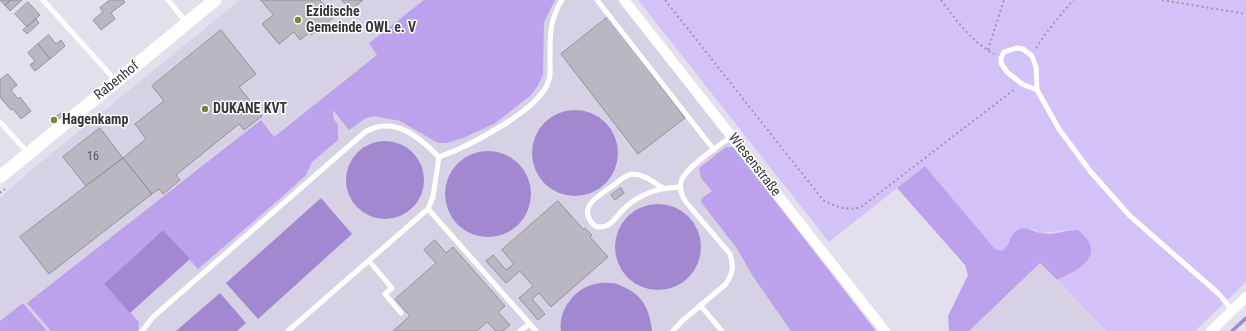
<!DOCTYPE html>
<meta charset="utf-8">
<style>
body{margin:0}
canvas{display:block;background:#e3dfed}
</style>
<canvas width="1246" height="331"></canvas>
<script>
const ctx = document.querySelector('canvas').getContext('2d');
ctx.lineJoin = 'round';
function paint(path, color) { ctx.fillStyle = color; ctx.fill(path, 'evenodd'); }
function trace(path, color, width, dash) { ctx.strokeStyle = color; ctx.lineWidth = width; ctx.lineCap = dash ? 'butt' : 'round'; ctx.setLineDash(dash || []); ctx.stroke(path); }
function write(font, color, halo, rows, align = 'center') {
  ctx.font = font + ' "Roboto Condensed",sans-serif'; ctx.lineWidth = 3; ctx.setLineDash([]); ctx.textBaseline = 'middle'; ctx.strokeStyle = halo; ctx.fillStyle = color; for (const [text, x, y, turn = 0] of rows) {
    ctx.save(); ctx.translate(x, y); ctx.rotate((+turn || 0) * Math.PI / 180); ctx.textAlign = isNaN(turn) ? turn : align; if (halo) ctx.strokeText(text, 0, 0); ctx.fillText(text, 0, 0); ctx.restore();
  }
}
paint(new Path2D(`
 M240 0H618L876 331H47L23 303 0 321V198L30 171Z
 M1040 263 1106 331H969Z`), '#d7d1e6');
paint(new Path2D(`
 M638 0H1246V282L1195 331H1106L1057 280 1071 273 1084 264 1068 230 1041 233 1032 229 1009 240 1006 248 1001 251 995 249 925 166 829 242Z`), '#d3c2f7');
paint(new Path2D(`
 M424 0H555L544 22 543 75 537 87 530 96 494 124 463 138 447 143H438L400 121 374 116 366 118 349 130 333 110 334 119 338 125V140L312 162 306 175 282 197 198 269 163 230 104 284 139 322 138 331H51L27 303 261 120 274 137 377 55 369 43Z
 M726 147H733L876 331H791L752 275 738 250 701 202 702 198 712 191 701 178 699 168Z
 M925 166 995 249 1001 251C1010 247 1008 238 1015 232 1024 224 1031 231 1041 233 1052 236 1066 229 1078 230 1108 254 1081 269 1057 280L1040 263 969 331H949L948 316 968 275 965 265 897 188Z
 M23 303 47 331H0V321Z`), '#bca2ed');
paint(new Path2D(`
 M532 153a43 43 0 1 1 86 0a43 43 0 1 1-86 0Z
 M346 180a39 39 0 1 1 78 0a39 39 0 1 1-78 0Z
 M445 194a43 43 0 1 1 86 0a43 43 0 1 1-86 0Z
 M321 198 352 234 258 319 226 283Z
 M615 247a43 43 0 1 1 86 0a43 43 0 1 1-86 0Z
 M163 230 190 259 130 313 104 284Z
 M614 283C640 292 649 304 652 331H561C558 310 575 288 595 284 601 282 608 283 614 283Z
 M220 293 246 323 237 331H176Z`), '#a188d1');
trace(new Path2D(`
 M1232 331 1246 318`), '#a188d1', 3.5);
const building = new Path2D(`
 M0 0H11L5 5Z
 M11 0H22L10 11 5 5Z
 M110 0H123L125 2 111 13 115 19 101 30 93 20 103 12 100 8Z
 M261 0H320L334 17 311 35 310 32 300 40 294 32 279 44 262 24 273 15Z
 M342 0H363L351 10Z
 M28 2 40 15 27 27 15 14Z
 M608 17 685 118 638 154 561 54Z
 M36 19 39 23 27 34 23 30Z
 M221 30 256 74 239 87 262 116 244 130 239 124 176 175 180 180 163 194 159 189 152 194 123 158 146 139 135 124 164 101 152 86Z
 M49 35 56 44 61 40 65 46 50 59 38 44Z
 M38 44 50 59 35 71 30 65 35 61 28 53Z
 M8 74 17 85 11 90 18 99 20 97 31 111 21 119 13 109 11 110 0 97V80Z
 M61 113 63 116 57 120 55 118Z
 M100 128 123 158 86 186 63 157Z
 M123 158 152 194 49 274 20 237Z
 M621 188 624 193 615 200 611 195Z
 M558 201 583 229 585 228 592 235 590 237 608 257 551 307 539 293 532 299 545 314 538 320 519 298 533 286 520 271 506 283 486 261 493 255 506 270 514 264 502 250Z
 M435 240 446 253 453 247 505 306 498 312 510 325 503 331H496L487 322 477 331H393L410 316 395 299 436 263 424 250Z`);
paint(building, '#bab7c3');
trace(building, '#95919e', 1);
trace(new Path2D(`
 M665 0 823 200C836 207 846 211 861 207L1015 89
 M941 0C957 21 971 41 994 54
 M1162 0 1246 14
 M1036 48 1046 33 1073 0
 M988 50 1004 0
 M0 193 5 189`), '#9d9aa5', 2, [2, 3]);
trace(new Path2D(`
 M43 0 116 81
 M168 0 186 22
 M597 0 714 150
 M1037 90 1036 67 1032 56 1023 49 1016 48 1004 52 1001 58V63L1007 72 1022 84 1037 90 1059 129 1090 171 1130 216 1219 294 1232 310
 M0 122 28 153
 M439 157 433 197 428 209 536 331
 M663 188C653 182 644 174 632 174 625 175 617 183 611 187 597 197 576 208 595 226 611 231 615 216 626 207 631 202 638 198 644 195 655 189 667 188 680 187
 M369 261 392 288 385 294 401 313
 M700 305 722 331
 M142 331 153 317 365 132C394 115 419 137 439 157 467 147 541 110 549 80 551 74 550 67 550 61 550 38 549 20 562 0
 M288 331 428 209
 M520 331 529 324
 M673 331 682 321 726 284C733 273 734 266 730 254L686 202C682 196 679 190 681 182 683 169 720 145 732 136`), '#fff', 5);
trace(new Path2D(`
 M624 0 885 331
 M1211 331 1246 297`), '#fff', 10);
trace(new Path2D(`
 M0 177 215 0`), '#fff', 13);
for (const [x, y, r, color] of [
 [298,20,4,"#778736"],
 [205,109,4,"#778736"],
 [54,120,4,"#778736"]
]) { const dot = new Path2D(); dot.arc(x, y, r, 0, 2 * Math.PI); ctx.fillStyle = color; ctx.fill(dot); trace(dot, '#fff', 1.5); }
write('12px', '#57565c', null, [
 ["16",93,157]
]);
write('bold 14px', '#36353a', '#fff', [
 ["Ezidische",306,12],
 ["Gemeinde OWL e. V",306,28],
 ["DUKANE KVT",213,109],
 ["Hagenkamp",62,120]
], 'left');
write('14px', '#36353a', '#fff', [
 ["Rabenhof",117,81,-39],
 ["Wiesenstraße",754,165,52]
]);
</script>
